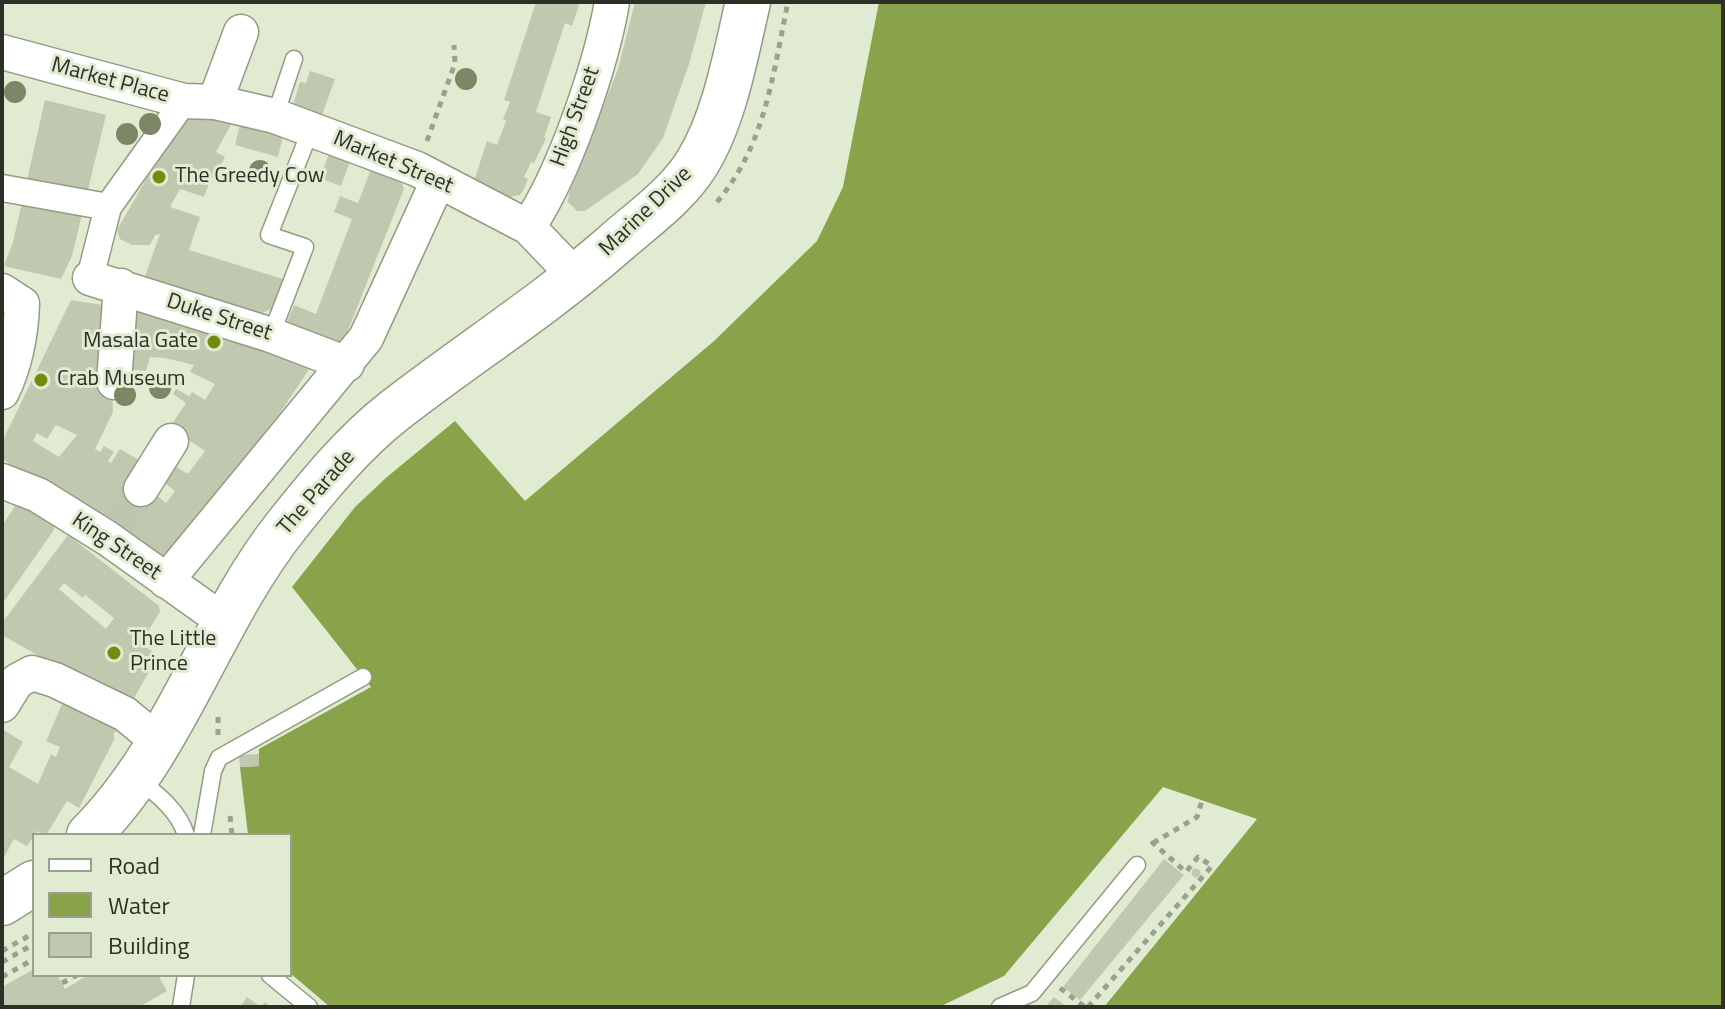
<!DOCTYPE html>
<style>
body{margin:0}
#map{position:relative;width:1725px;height:1009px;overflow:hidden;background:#e1ebd1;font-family:"Titillium Web",sans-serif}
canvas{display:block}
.frame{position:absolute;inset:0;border:4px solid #2d3026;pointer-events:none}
.legend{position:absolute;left:32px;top:833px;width:260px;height:144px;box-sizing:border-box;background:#e1ebd1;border:2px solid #99a08d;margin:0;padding:10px 14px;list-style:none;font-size:24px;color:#2d3026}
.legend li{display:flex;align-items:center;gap:16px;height:40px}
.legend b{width:40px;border:2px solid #99a08d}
</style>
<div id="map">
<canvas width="1725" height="1009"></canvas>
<div class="frame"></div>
<ul class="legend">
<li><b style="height:10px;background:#fff"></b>Road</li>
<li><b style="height:22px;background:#88a349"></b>Water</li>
<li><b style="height:22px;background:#c0c9b0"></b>Building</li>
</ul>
</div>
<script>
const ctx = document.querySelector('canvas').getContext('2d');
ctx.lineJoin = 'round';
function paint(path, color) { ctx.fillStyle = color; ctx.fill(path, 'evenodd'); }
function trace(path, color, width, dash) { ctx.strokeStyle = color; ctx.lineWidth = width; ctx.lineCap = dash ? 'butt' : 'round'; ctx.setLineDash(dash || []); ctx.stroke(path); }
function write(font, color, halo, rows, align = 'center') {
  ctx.font = font + ' "Titillium Web",sans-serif'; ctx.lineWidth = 6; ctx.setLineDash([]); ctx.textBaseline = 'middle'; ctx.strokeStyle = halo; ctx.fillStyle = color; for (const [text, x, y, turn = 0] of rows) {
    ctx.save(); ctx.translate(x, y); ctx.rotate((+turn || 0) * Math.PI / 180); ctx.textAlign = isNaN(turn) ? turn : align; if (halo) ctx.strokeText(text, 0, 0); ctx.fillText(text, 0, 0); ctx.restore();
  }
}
paint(new Path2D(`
 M879 2H1723V1007H1104L1257 819 1163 787 1004 976 939 1007H330L290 973V835H248L240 767 259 766V749L371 687 292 587 355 507 387 477 455 421 525 501 714 341 817 241 843 187Z`), '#88a349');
paint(new Path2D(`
 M536 2H580L572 26 565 23 536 112 551 117 544 137 546 138 534 163 531 162 524 177 528 179 523 191 520 195 509 197 473 184 487 141 497 145 506 121 503 119 510 102 504 100Z
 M635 2H706L689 64 663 138 638 174 585 211H577L568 202 569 193 618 69Z
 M310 71 335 79 322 115 293 105 300 82 306 83Z
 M45 100 106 115 72 256 61 279 4 266 13 242Z
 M195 114 233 121 216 152 225 157 214 179 199 170 196 177 209 183 204 197 180 189 170 207 200 217 189 250 283 279 273 308 256 316 144 279 160 234 155 235 150 245H132L120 239 117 230 181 119Z
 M240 125 283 136 278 157 235 145Z
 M330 151 351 159 341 186 320 178Z
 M372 166 400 177 404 189 341 348 285 327 294 305 316 314 352 219 334 212 340 196 358 203Z
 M71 300 109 306 113 412 95 449 100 452 104 446 114 452 108 461 111 463 120 449 139 460 128 478 141 489 155 494 166 503 175 491 162 481 173 465 188 474 205 451 170 427 186 403 173 394 176 389 189 396 192 392 205 400 215 384 190 372 194 365 165 358 150 357 146 371 116 368 125 307 314 362 256 449 164 558 105 514 100 519 2 459V442ZM56 425 77 435 59 457 33 441 37 433 47 439Z
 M23 503 53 523 54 530 2 604V526L15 506Z
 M68 535 159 606 160 612 140 644 152 651 150 670 129 707 2 635V623ZM64 583 83 598 85 595 114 618 106 629 59 589Z
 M65 697 117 729 113 735 115 738 79 808 67 801 46 835 37 831 27 846 14 839 2 861V729L23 742 9 767 38 784 51 754 56 757 60 747 46 741Z
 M259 754V766L240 767 239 755Z
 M1164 859 1184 875 1080 1000 1063 987Z
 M1191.5 873a4.5 4.5 0 1 1 9 0a4.5 4.5 0 1 1-9 0Z
 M34 969V975H57L65 989 88 975H158L167 991 139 1007H2V987Z
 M247 997 261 1007 265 1002 271 1007H240Z
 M1054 997 1067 1007H1045Z`), '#c0c9b0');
trace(new Path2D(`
 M117 523 141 489`), '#bdc6af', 34, [34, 17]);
const service = new Path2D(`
 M275 116 294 59
 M271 335 305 247 269 235 311 129
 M139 780C158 795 179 811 186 835
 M202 835 213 771 219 758 363 677
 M270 975 309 1007
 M181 1007 186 975
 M1000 1007 1032 993 1137 865`);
const pedestrian = new Path2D(`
 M2 188 108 207
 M90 278 108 207 184 101`);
const minor = new Path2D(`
 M2 52 184 101 215 102 275 116 417 169 528 227 576 277
 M215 102 241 32
 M528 227C564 174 601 66 612 2
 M90 278 271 335 347 364
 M2 291 22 304C21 334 15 365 2 392
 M114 382 121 286
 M2 481 38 495 107 538 225 622
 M141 489 171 441
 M166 581 366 338 438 181
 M2 705 17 681 32 673 55 680 125 714 159 742`);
const secondary = new Path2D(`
 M89 835C177 747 210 622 287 525 319 485 353 443 394 411 466 355 542 307 611 247 640 221 676 197 697 163 725 118 736 53 748 2
 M2 903 34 883`);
trace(service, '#939c83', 19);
trace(pedestrian, '#939c83', 29);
trace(minor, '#939c83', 37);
trace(secondary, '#939c83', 47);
trace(new Path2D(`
 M427 141 455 63 454 45
 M717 202C766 144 773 73 788 2
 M218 735V713
 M230 816 232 835
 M1153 843 1197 817 1202 801
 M2 951 34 933
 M2 962 34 944
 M2 977 34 959
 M62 983 77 975
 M1060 988 1085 1007
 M1088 1007 1212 866 1198 857 1186 872 1153 843 1149 848`), '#9aa18e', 5, [6, 6]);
trace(service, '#fff', 16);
trace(pedestrian, '#fff', 26);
trace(minor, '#fff', 34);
trace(secondary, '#fff', 44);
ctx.fillStyle = '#7c8766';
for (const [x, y] of [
 [466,79],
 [15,92],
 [150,124],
 [127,134],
 [260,171],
 [160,388],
 [125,395]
]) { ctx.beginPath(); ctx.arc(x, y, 11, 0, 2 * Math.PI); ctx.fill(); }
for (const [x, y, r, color] of [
 [159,177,8,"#708d0d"],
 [214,342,8,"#708d0d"],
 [41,380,8,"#708d0d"],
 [114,653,8,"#708d0d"]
]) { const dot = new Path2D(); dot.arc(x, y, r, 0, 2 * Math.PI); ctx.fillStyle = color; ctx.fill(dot); trace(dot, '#e1ebd1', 3); }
write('22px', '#2d3026', '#e1ebd1', [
 ["Market Place",110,81,15],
 ["High Street",576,117,-70],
 ["Market Street",393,163,23],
 ["Marine Drive",646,212,-44],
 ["Duke Street",219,318,18],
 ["The Parade",317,493,-49],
 ["King Street",116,547,34]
]);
write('22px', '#2d3026', '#e1ebd1', [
 ["The Greedy Cow",175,177],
 ["Masala Gate",198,342,"right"],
 ["Crab Museum",57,380],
 ["The Little",130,640],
 ["Prince",130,665]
], 'left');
</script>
